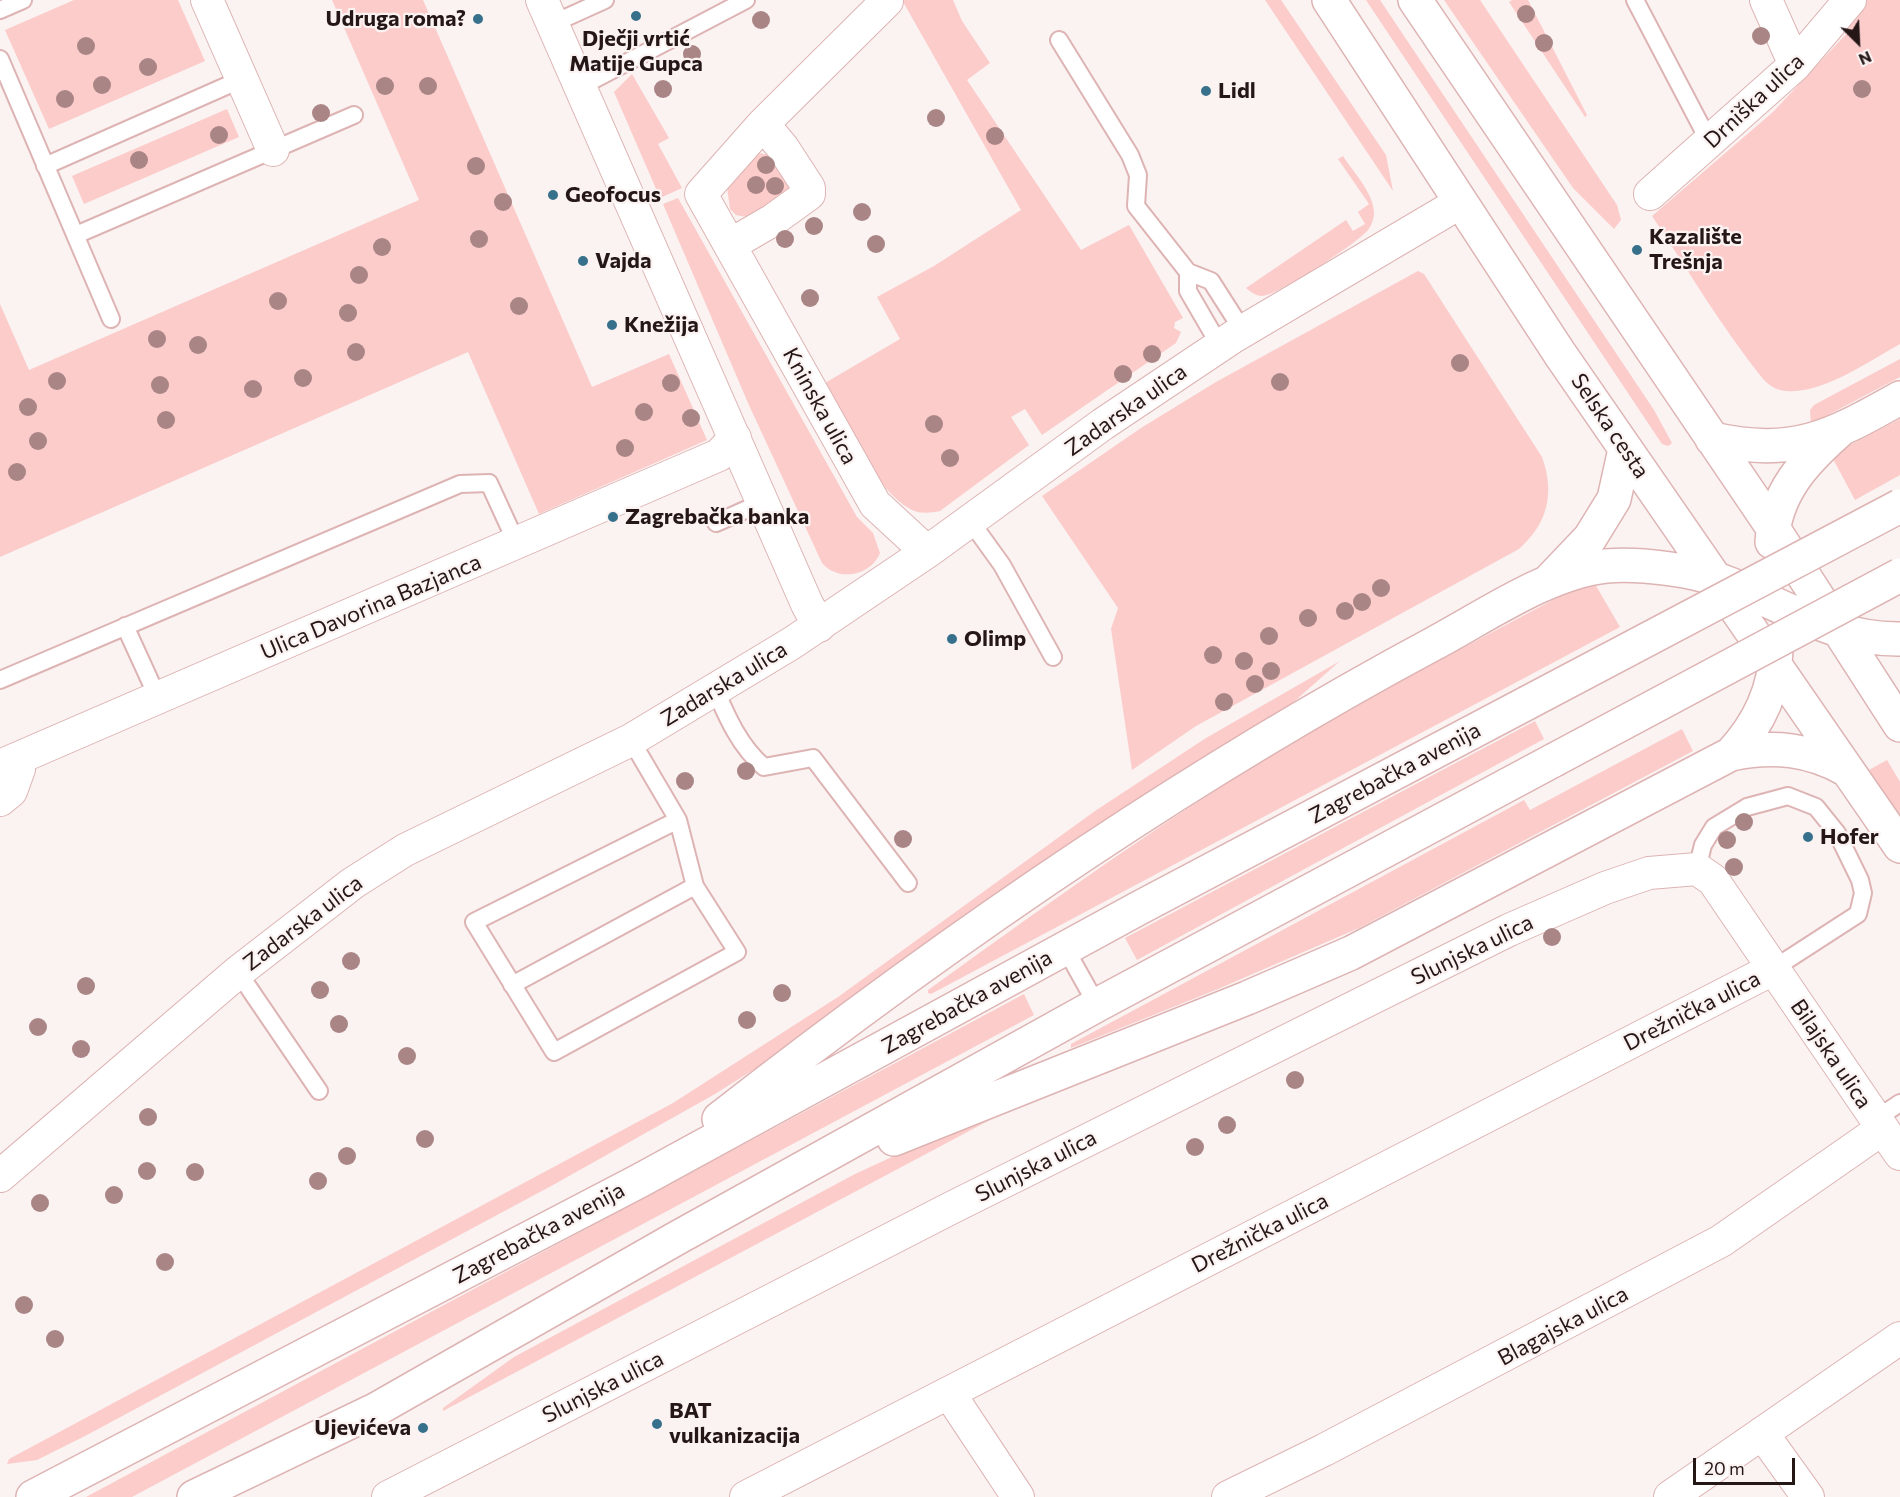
<!DOCTYPE html>
<meta charset="utf-8">
<style>
body{margin:0}
#map{position:relative;width:1900px;height:1497px;overflow:hidden;background:#fbf2f2;font-family:Commissioner,sans-serif}
canvas{display:block}
.north{position:absolute;left:1828px;top:12px;width:60px;height:60px;-webkit-text-stroke:4px #fbf2f2;paint-order:stroke;rotate:156deg;font-size:16px;font-weight:700;line-height:24px;text-align:center;color:#261717}
.north::after{content:'';display:block;margin:auto;width:21px;height:27px;background:#261717;clip-path:polygon(50% 0,100% 100%,50% 72%,0 100%)}
.scale{position:absolute;left:1693px;top:1458px;width:102px;height:27px;box-sizing:border-box;border:3px solid #261717;border-top:0;padding-left:8px;font-size:18px;line-height:21px;white-space:nowrap;color:#261717;-webkit-text-stroke:4px #fbf2f2;paint-order:stroke}
</style>
<div id="map">
<canvas width="1900" height="1497"></canvas>
<div class="north">N</div>
<div class="scale">20 m</div>
</div>
<script>
const ctx = document.querySelector('canvas').getContext('2d');
ctx.lineJoin = 'round';
function paint(path, color) { ctx.fillStyle = color; ctx.fill(path, 'evenodd'); }
function trace(path, color, width, dash) { ctx.strokeStyle = color; ctx.lineWidth = width; ctx.lineCap = dash ? 'butt' : 'round'; ctx.setLineDash(dash || []); ctx.stroke(path); }
function write(font, color, halo, rows, align = 'center') {
  ctx.font = font + ' Commissioner,sans-serif'; ctx.lineWidth = 4.5; ctx.setLineDash([]); ctx.textBaseline = 'middle'; ctx.strokeStyle = halo; ctx.fillStyle = color; for (const [text, x, y, turn = 0] of rows) {
    ctx.save(); ctx.translate(x, y); ctx.rotate((+turn || 0) * Math.PI / 180); ctx.textAlign = isNaN(turn) ? turn : align; if (halo) ctx.strokeText(text, 0, 0); ctx.fillText(text, 0, 0); ctx.restore();
  }
}
paint(new Path2D(`
 M74 0H178L205 61 49 129 5 30Z
 M332 0H423L592 387 669 354 707 440 539 514 468 352 0 557V304L29 370 419 200Z
 M902 0H953L962 21 990 63 967 80 1081 250 1129 225 1183 318 1175 322 1174 328 1181 332 1176 343 1042 435 1025 409 1011 417 1029 445 940 511C931 513 920 514 912 510 874 491 845 419 825 383L900 339 877 297 934 266 1021 210Z
 M1265 0H1281L1386 155 1393 191Z
 M1366 0H1380L1654 410 1672 443 1668 446 1662 444Z
 M1444 0H1480L1617 205 1621 220 1614 229 1573 188Z
 M1512 0H1528L1587 115 1585 117 1509 2Z
 M1867 0H1900V344C1869 361 1823 394 1787 391 1778 391 1769 386 1763 379 1722 328 1688 270 1652 216L1773 112 1850 30 1848 24Z
 M632 74 669 138 658 144 682 188 660 198 614 92Z
 M227 109 239 137 84 204 72 176Z
 M759 153 770 155 792 182 790 190 752 218 736 215 730 209 727 187 751 154Z
 M1343 156C1353 172 1374 193 1374 213 1374 218 1372 225 1368 230 1358 243 1278 295 1262 296 1256 296 1251 292 1246 288L1346 220 1353 231 1365 224 1358 212 1369 204 1338 159Z
 M678 198 857 517 873 533 880 553C871 576 838 582 822 563L748 403 663 204Z
 M1418 271 1424 274 1542 457C1555 493 1548 523 1519 549L1196 726 1132 770 1111 629 1118 608 1042 496 1141 428 1216 382Z
 M1900 359V377L1811 424 1810 410 1814 405Z
 M1900 419V475L1855 500 1833 459 1850 445Z
 M1595 584 1620 627 931 994 928 993V990C1066 891 1203 791 1352 709L1346 710 1581 585Z
 M1340 661 1288 707 799 1041 715 1094 553 1185 85 1436 37 1460 7 1464 9 1459 673 1103 838 997 1095 811 1206 738Z
 M1535 721 1544 739 1137 960 1125 938Z
 M1682 729 1693 751 1359 928 1218 989 1071 1048V1044L1524 800 1530 810Z
 M1887 760 1900 782V816L1869 770Z
 M1024 994 1034 1015 132 1497H86Z
 M1018 1105 443 1411V1408L514 1357 855 1174 944 1133Z`), '#fbccca');
const service = new Path2D(`
 M1635 0 1710 143
 M0 10 23 0
 M552 24 605 0
 M1059 40 1130 155 1138 175 1136 206 1188 272 1211 281 1243 331
 M0 59 111 319
 M580 87 746 0
 M45 166 242 79
 M76 235 354 115
 M1188 272V291L1220 346
 M971 522 1002 565 1053 657
 M716 523 763 502
 M125 626 157 696
 M0 680 460 484 489 483 517 544
 M715 689C727 717 740 747 764 767L813 758 908 883
 M631 740 678 820
 M1697 869 1703 845 1714 827 1747 807 1788 796 1816 807 1837 833 1860 880 1863 893 1858 914 1773 969
 M1065 948 1097 1005
 M238 972 319 1091
 M512 985 695 886 678 820 474 922 554 1052 737 952 695 886
 M1876 1119 1900 1103`);
const minor = new Path2D(`
 M207 0 273 150
 M542 0 807 604 819 626
 M1766 0 1795 65
 M887 1 763 124 701 194 875 504 927 552
 M1650 194 1795 65 1850 0
 M730 245 773 220 809 194V188L783 148 763 124
 M0 766 719 455 735 438
 M0 800 11 791 19 769 16 760
 M0 1176 238 972 353 883 405 850 631 740 792 643 927 552 1103 424 1233 337 1461 202
 M949 1393 1018 1497
 M1762 1433 1808 1497
 M388 1497 953 1207 1509 930 1605 888 1649 873 1697 869 1713 880 1900 1154
 M746 1497 1773 969
 M1228 1497 1324 1450 1721 1241 1882 1129
 M1670 1497 1900 1338`);
const secondary = new Path2D(`
 M1329 0 1560 354 1900 846
 M1415 0 1773 528 1900 725
 M1712 439C1795 457 1830 437 1900 398
 M1772 542C1775 493 1804 462 1838 432
 M1550 580 1590 538 1614 499 1625 449
 M1731 754C1758 725 1775 691 1776 650
 M719 1119C944 943 1181 779 1433 644 1484 617 1548 572 1606 566 1639 563 1696 570 1727 583 1785 606 1835 640 1900 639
 M894 1139 1247 998 1351 953 1731 754C1773 745 1810 749 1847 770
 M33 1497 639 1181 1139 908 1527 703
 M194 1497 377 1409 677 1238 1097 1005 1554 760`);
trace(service, '#ddb4b3', 20);
trace(minor, '#ddb4b3', 34);
trace(secondary, '#ddb4b3', 36);
trace(service, '#fff', 16);
trace(minor, '#fff', 32);
trace(secondary, '#fff', 33);
const secondaryBridge = new Path2D(`
 M1527 703 1900 506
 M1554 760 1900 575`);
trace(secondaryBridge, '#ddb4b3', 36, []);
trace(secondaryBridge, '#fff', 33);
ctx.fillStyle = '#aa8586';
for (const [x, y] of [
 [1526,14],
 [761,20],
 [1761,36],
 [1544,43],
 [86,46],
 [692,54],
 [148,67],
 [102,85],
 [385,86],
 [428,86],
 [663,89],
 [1862,89],
 [65,99],
 [321,113],
 [936,118],
 [219,135],
 [995,136],
 [139,160],
 [766,165],
 [476,166],
 [756,185],
 [775,186],
 [503,202],
 [862,212],
 [814,226],
 [479,239],
 [785,239],
 [876,244],
 [382,247],
 [359,275],
 [810,298],
 [278,301],
 [519,306],
 [348,313],
 [157,339],
 [198,345],
 [356,352],
 [1152,354],
 [1460,363],
 [1123,374],
 [303,378],
 [57,381],
 [1280,382],
 [671,383],
 [160,385],
 [253,389],
 [28,407],
 [644,412],
 [691,418],
 [166,420],
 [934,424],
 [38,441],
 [625,448],
 [950,458],
 [17,472],
 [1381,588],
 [1362,602],
 [1345,611],
 [1308,618],
 [1269,636],
 [1213,655],
 [1244,661],
 [1271,671],
 [1255,684],
 [1224,702],
 [746,771],
 [685,781],
 [1744,822],
 [903,839],
 [1727,840],
 [1734,867],
 [1552,937],
 [351,961],
 [86,986],
 [320,990],
 [782,993],
 [747,1020],
 [339,1024],
 [38,1027],
 [81,1049],
 [407,1056],
 [1295,1080],
 [148,1117],
 [1227,1125],
 [425,1139],
 [1195,1147],
 [347,1156],
 [147,1171],
 [195,1172],
 [318,1181],
 [114,1195],
 [40,1203],
 [165,1262],
 [24,1305],
 [55,1339]
]) { ctx.beginPath(); ctx.arc(x, y, 9, 0, 2 * Math.PI); ctx.fill(); }
for (const [x, y, r, color] of [
 [636,16,6,"#37708a"],
 [478,19,6,"#37708a"],
 [1206,91,6,"#37708a"],
 [553,195,6,"#37708a"],
 [1637,250,6,"#37708a"],
 [583,261,6,"#37708a"],
 [612,325,6,"#37708a"],
 [613,517,6,"#37708a"],
 [952,639,6,"#37708a"],
 [1808,837,6,"#37708a"],
 [657,1424,6,"#37708a"],
 [423,1428,6,"#37708a"]
]) { const dot = new Path2D(); dot.arc(x, y, r, 0, 2 * Math.PI); ctx.fillStyle = color; ctx.fill(dot); trace(dot, '#fbf2f2', 2); }
write('bold 22px', '#261717', '#fbf2f2', [
 ["Udruga roma?",466,19,"right"],
 ["Dječji vrtić",636,39,"center"],
 ["Matije Gupca",636,64,"center"],
 ["Lidl",1218,91],
 ["Geofocus",565,195],
 ["Kazalište",1649,237],
 ["Trešnja",1649,262],
 ["Vajda",595,261],
 ["Knežija",624,325],
 ["Zagrebačka banka",625,517],
 ["Olimp",964,639],
 ["Hofer",1820,837],
 ["BAT",669,1411],
 ["vulkanizacija",669,1436],
 ["Ujevićeva",411,1428,"right"]
], 'left');
write('22px', '#261717', '#fbf2f2', [
 ["Drniška ulica",1754,101,-43],
 ["Kninska ulica",820,406,61],
 ["Zadarska ulica",1126,410,-35],
 ["Selska cesta",1610,426,56],
 ["Ulica Davorina Bazjanca",371,607,-23],
 ["Zadarska ulica",724,684,-31],
 ["Zagrebačka avenija",1395,773,-28],
 ["Zadarska ulica",303,923,-37],
 ["Slunjska ulica",1472,950,-26],
 ["Zagrebačka avenija",967,1002,-29],
 ["Drežnička ulica",1692,1011,-27],
 ["Bilajska ulica",1831,1054,56],
 ["Slunjska ulica",1036,1166,-27],
 ["Zagrebačka avenija",539,1233,-28],
 ["Drežnička ulica",1260,1233,-27],
 ["Blagajska ulica",1563,1326,-28],
 ["Slunjska ulica",603,1387,-27]
]);
</script>
